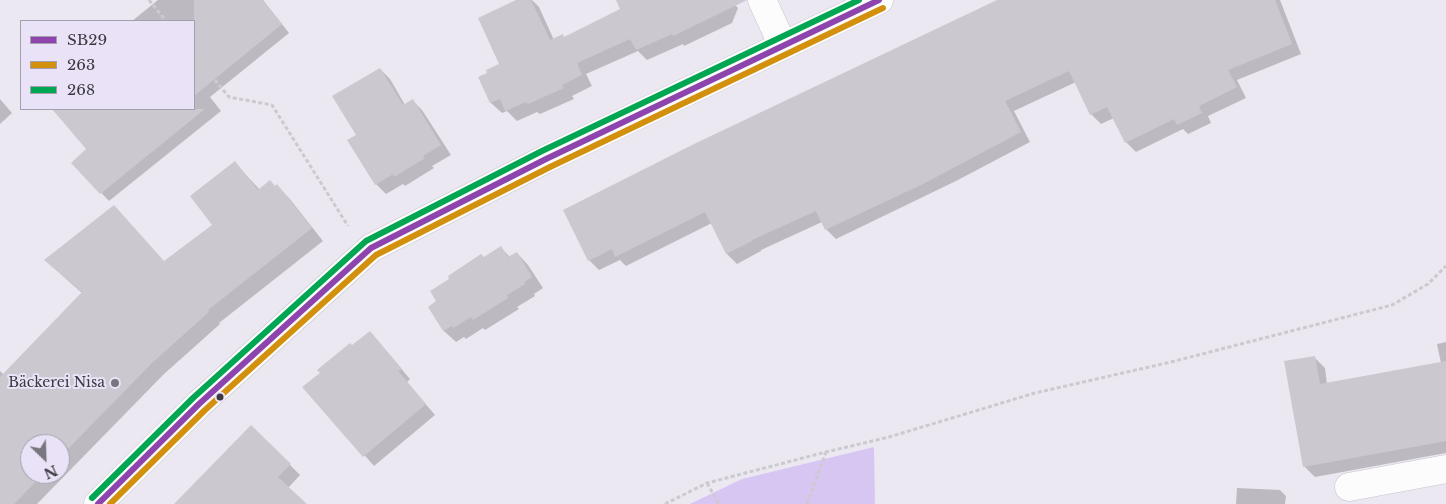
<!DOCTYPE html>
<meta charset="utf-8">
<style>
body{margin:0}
#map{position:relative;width:1446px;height:504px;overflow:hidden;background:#ebe8f2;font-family:"Libre Baskerville",serif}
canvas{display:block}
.legend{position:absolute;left:20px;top:20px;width:175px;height:90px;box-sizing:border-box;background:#eae3f7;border:1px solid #a49fae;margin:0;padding:6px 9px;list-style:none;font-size:15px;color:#3c3941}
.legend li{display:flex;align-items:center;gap:10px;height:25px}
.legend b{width:25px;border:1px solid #a49fae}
.north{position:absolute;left:20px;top:434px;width:50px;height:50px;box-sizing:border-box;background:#eae3f7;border:1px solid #a49fae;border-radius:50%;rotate:156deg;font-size:14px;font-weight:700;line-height:20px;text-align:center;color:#3c3941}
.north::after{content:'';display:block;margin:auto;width:18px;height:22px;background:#79767f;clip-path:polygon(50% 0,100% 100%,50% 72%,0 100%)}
</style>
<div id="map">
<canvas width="1446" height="504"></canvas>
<ul class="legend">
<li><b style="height:6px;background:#8e44ad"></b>SB29</li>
<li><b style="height:6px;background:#d2900d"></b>263</li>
<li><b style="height:6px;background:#00a651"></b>268</li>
</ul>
<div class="north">N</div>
</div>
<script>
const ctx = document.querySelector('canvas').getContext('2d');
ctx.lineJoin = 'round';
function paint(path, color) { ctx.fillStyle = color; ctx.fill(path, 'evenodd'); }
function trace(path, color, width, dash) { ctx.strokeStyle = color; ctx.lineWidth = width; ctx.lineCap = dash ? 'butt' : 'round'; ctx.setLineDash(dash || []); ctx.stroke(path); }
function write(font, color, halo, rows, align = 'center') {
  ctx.font = font + ' "Libre Baskerville",serif'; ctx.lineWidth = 4; ctx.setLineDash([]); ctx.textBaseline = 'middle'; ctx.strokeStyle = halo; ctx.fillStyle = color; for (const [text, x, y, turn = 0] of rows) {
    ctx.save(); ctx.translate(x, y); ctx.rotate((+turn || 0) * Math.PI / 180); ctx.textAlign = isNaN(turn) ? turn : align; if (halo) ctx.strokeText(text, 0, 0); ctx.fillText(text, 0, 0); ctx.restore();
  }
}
paint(new Path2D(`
 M874 447 875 504H690L742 479Z`), '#d7c6f2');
paint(new Path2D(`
 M158 0H263L289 33 210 97 221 111 109 201 73 163 88 149 53 109H194V21H132Z
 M519 0H532L539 7 554 40 565 38 621 9 617 0H730L738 8 732 23 684 46 683 44 647 60 638 51 586 74 592 86 572 96 574 99 540 114 537 112 517 121 507 111 502 113 491 103 480 78 489 73 501 64Z
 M1000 0H1280L1301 54 1237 80 1246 98 1208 116 1211 123 1188 134 1183 129 1136 152 1126 142 1114 118 1101 124 1091 114 1076 82 1014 111 1030 142 956 181 836 239 826 229 822 222 761 250V251L737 264 727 254 712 223 626 266 620 260 599 270 589 260Z
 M380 69 390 79 405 105 412 100 422 110 451 155 432 166 434 168 405 186 403 184 386 194 376 184 349 141 357 135Z
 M0 99 12 113 0 124Z
 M235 163 260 190 277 186 289 198 323 241 219 323 220 324 164 374 37 504H0V371L4 375 83 294 46 261 165 262 214 225ZM30 444H60V474H30Z
 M501 248 510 257 517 253 528 265 543 288 534 294 535 296 517 307 519 309 485 330 483 328 466 339 464 337 456 342 444 331 430 307 484 259Z
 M370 332 410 379 407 382 435 415 374 466 304 387Z
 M1446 342V453L1315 477 1305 467 1286 362 1315 358 1325 368 1327 384 1441 363 1437 344Z
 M251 426 300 475 288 488 305 504H201Z
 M1237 488 1280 490 1286 496 1285 504H1236Z`), '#0003');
paint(new Path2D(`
 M194 0H263L282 24 194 96Z
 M516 0H531L550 40 563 34 564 37 620 9 616 0H747L673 36 672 34 636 50 630 39 577 63 582 75 562 85 564 88 528 104 526 102 505 111 500 99 490 103 478 77 487 73 486 70 499 64 478 18Z
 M997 0H1275L1292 44 1228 70 1237 87 1199 106 1202 113 1177 125 1174 119 1125 143 1107 107 1090 115 1069 71 1005 101 1021 132 923 184 825 230 816 211 752 240V241L726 254 705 212 615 257 612 249 588 261 563 210 692 145Z
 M380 68 403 105 413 99 441 145 423 156 425 158 394 177 393 174 375 185 347 140 356 135 332 96Z
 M52 109H205L100 194 71 163 86 149Z
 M235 161 258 190 270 180 275 186 277 184 312 228 208 310 209 312 153 362 60 457V444H30V474H43L14 504H0V377L82 292 44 260 114 205 164 261 212 225 190 196Z
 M501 246 508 257 517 252 532 277 524 282 525 284 507 295 508 298 473 320 471 317 453 328 452 326 443 331 428 307 436 301 430 291 449 279 448 276 481 254 484 257Z
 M370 331 402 369 398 371 426 404 363 457 302 387 320 373 317 370 350 343 352 345Z
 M1315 356 1320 384 1446 361V441L1303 467 1284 361Z
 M251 425 291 464 278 477 307 504H174Z`), '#cbc8d0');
const minor = new Path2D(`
 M762 0 783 46
 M1349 487 1446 469`);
const major = new Path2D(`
 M98 504 199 404 371 248 546 159 879 0`);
trace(minor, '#c7c4cc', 29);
trace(major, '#c7c4cc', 29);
trace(new Path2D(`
 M149 0 166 21
 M194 55 229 97 272 105 348 226
 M707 483 719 504
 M665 504 707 483 826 452 889 437 1035 393 1171 362 1392 305 1428 284 1446 266
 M807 504 826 452`), '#cccace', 3, [4, 2.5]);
trace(minor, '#fcfcfd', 28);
trace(major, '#fcfcfd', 28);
trace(new Path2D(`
 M98 504 199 404 371 248 546 159 879 0`), '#8e44ad', 6);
trace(new Path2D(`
 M110 504 205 410 376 255 550 167 883 8`), '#d2900d', 6);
trace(new Path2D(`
 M92 498 193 398 366 241 542 151 859 0`), '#00a651', 6);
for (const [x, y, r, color] of [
 [115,383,5,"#79767f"],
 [220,397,4.5,"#3c3941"]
]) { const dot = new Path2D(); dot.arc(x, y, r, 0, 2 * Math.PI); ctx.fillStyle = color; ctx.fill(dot); trace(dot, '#eae3f7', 2); }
write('14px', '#3c3941', '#eae3f7', [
 ["Bäckerei Nisa",105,383]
], 'right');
</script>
